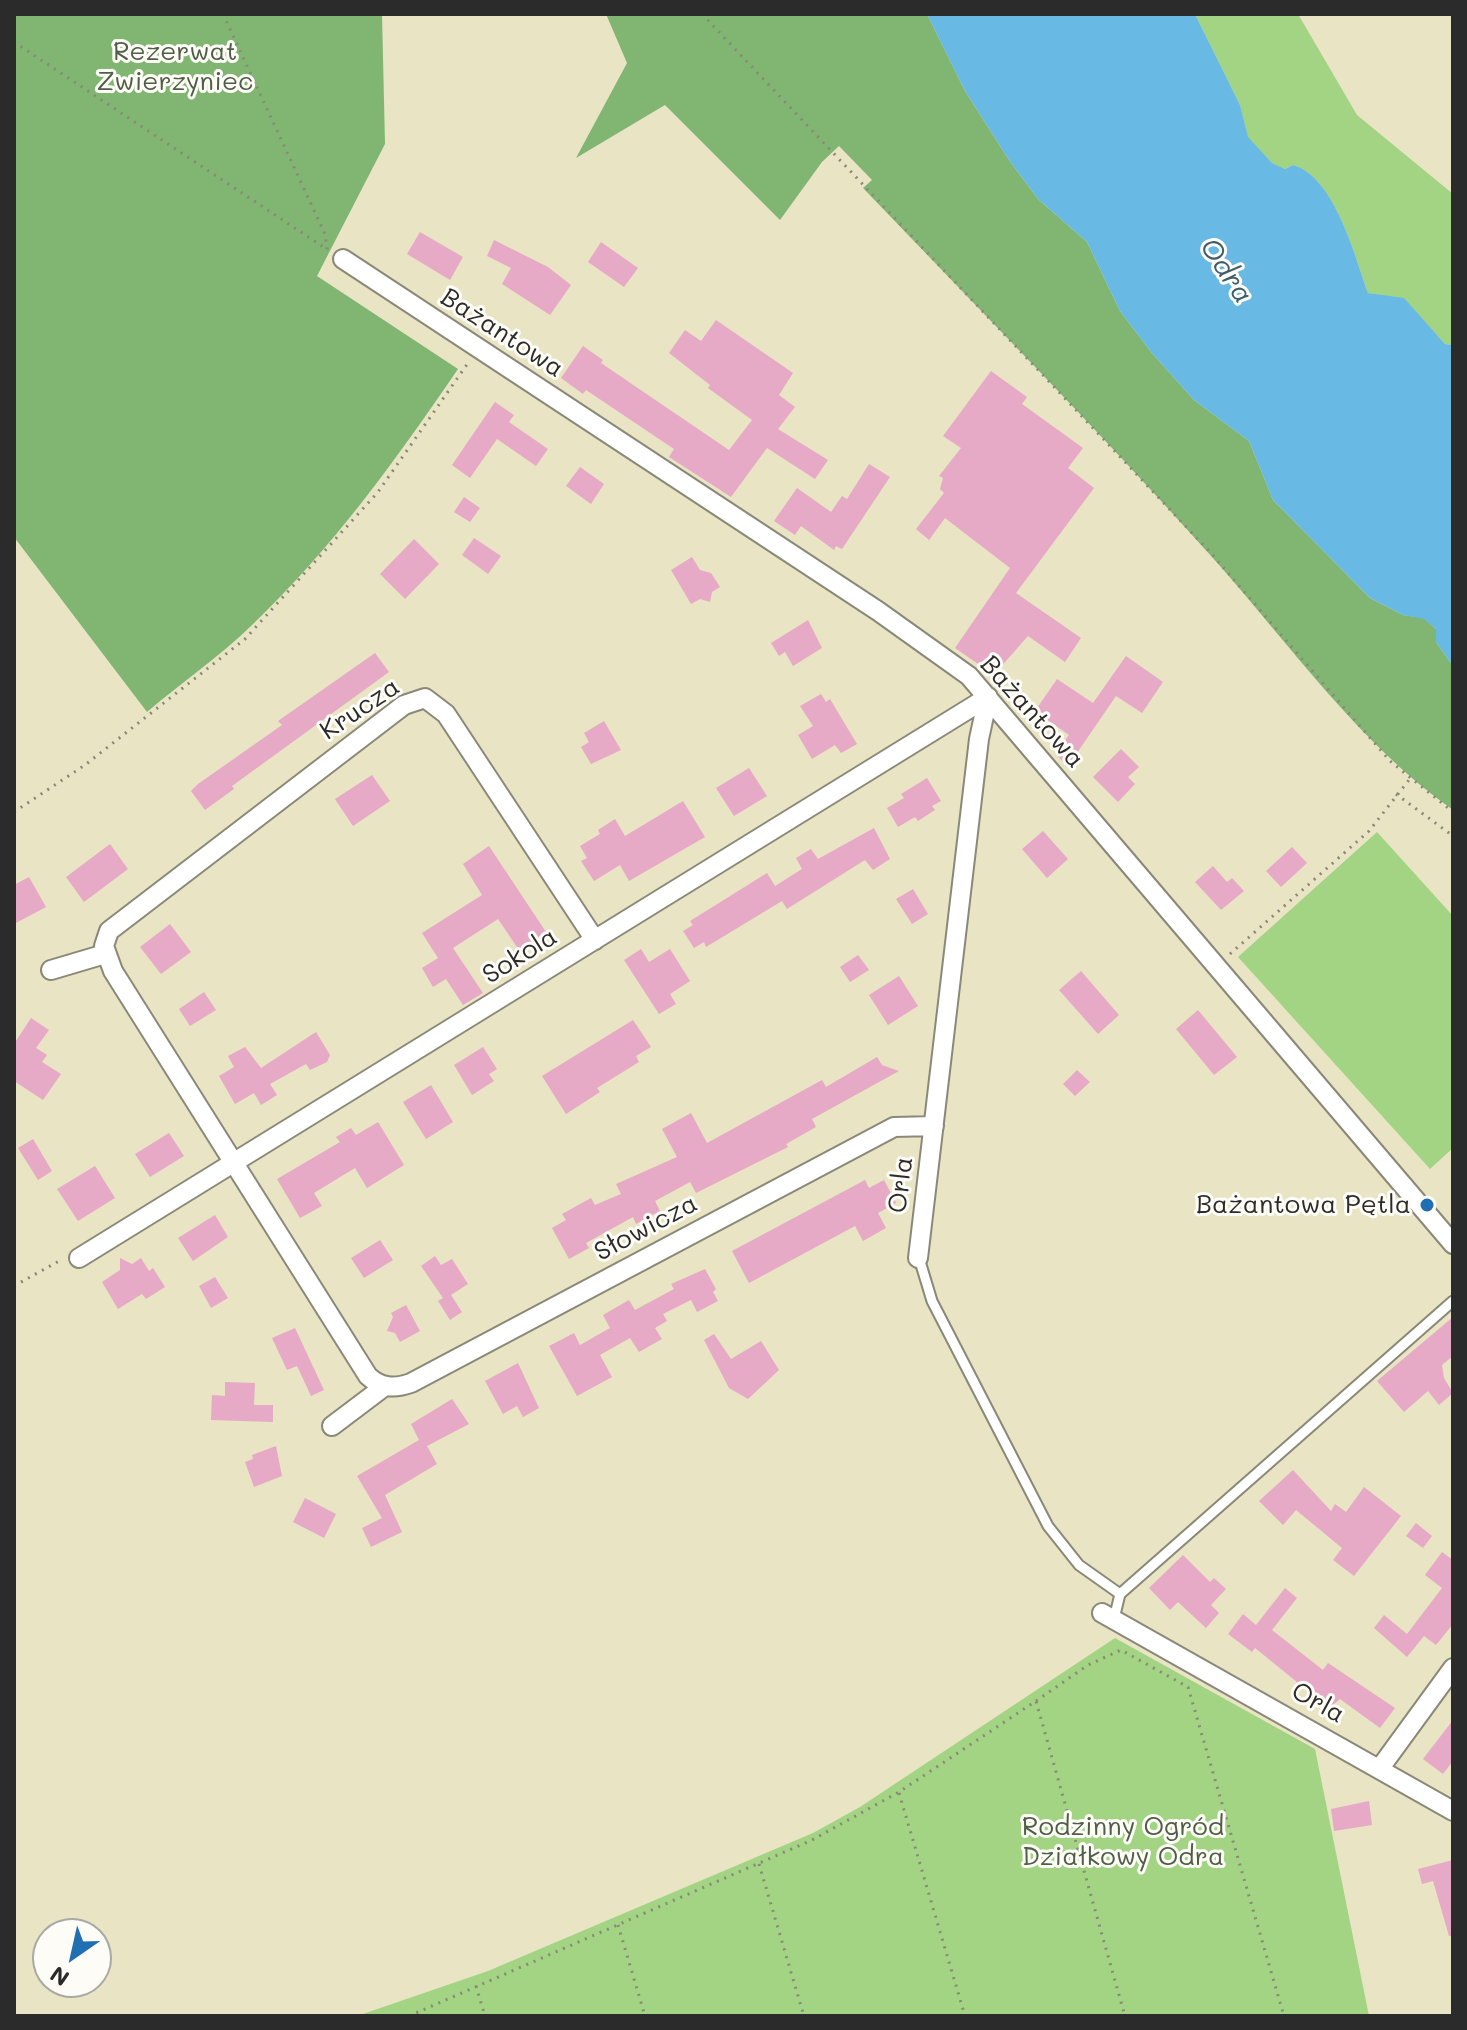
<!DOCTYPE html>
<meta charset="utf-8">
<style>
body{margin:0}
#map{position:relative;width:1467px;height:2030px;overflow:hidden;background:#e9e4c4;font-family:Mali,sans-serif}
canvas{display:block}
.frame{position:absolute;inset:0;border:16px solid #2b2b2b;pointer-events:none}
.north{position:absolute;left:32px;top:1918px;width:80px;height:80px;box-sizing:border-box;background:#fdfcf7;border:2px solid #a9a8a5;border-radius:50%;rotate:214deg;font-size:22px;font-weight:700;line-height:32px;text-align:center;color:#2b2b2b}
.north::after{content:'';display:block;margin:auto;width:28px;height:36px;background:#1f6fb2;clip-path:polygon(50% 0,100% 100%,50% 72%,0 100%)}
</style>
<div id="map">
<canvas width="1467" height="2030"></canvas>
<div class="frame"></div>
<div class="north">N</div>
</div>
<script>
const ctx = document.querySelector('canvas').getContext('2d');
ctx.lineJoin = 'round';
function paint(path, color) { ctx.fillStyle = color; ctx.fill(path, 'evenodd'); }
function trace(path, color, width, dash) { ctx.strokeStyle = color; ctx.lineWidth = width; ctx.lineCap = dash ? 'butt' : 'round'; ctx.setLineDash(dash || []); ctx.stroke(path); }
function write(font, color, halo, rows, align = 'center') {
  ctx.font = font + ' Mali,sans-serif'; ctx.lineWidth = 6; ctx.setLineDash([]); ctx.textBaseline = 'middle'; ctx.strokeStyle = halo; ctx.fillStyle = color; for (const [text, x, y, turn = 0] of rows) {
    ctx.save(); ctx.translate(x, y); ctx.rotate((+turn || 0) * Math.PI / 180); ctx.textAlign = isNaN(turn) ? turn : align; if (halo) ctx.strokeText(text, 0, 0); ctx.fillText(text, 0, 0); ctx.restore();
  }
}
paint(new Path2D(`
 M1195 14H1298L1357 115 1453 194V345L1445 344 1404 299 1368 293C1355 256 1334 177 1293 165L1285 169 1272 163 1247 137 1240 105Z
 M1377 832 1453 916V1148L1430 1169 1238 957Z
 M1115 1638 1315 1749 1369 2016H357L488 1971 813 1833 860 1807Z`), '#a2d484');
paint(new Path2D(`
 M14 14H382L385 144 317 276 458 369C396 460 331 550 251 626 219 657 181 683 147 712L14 537Z
 M606 14H927L965 91 1009 160 1038 199 1087 242 1120 311 1152 353 1194 400 1249 441 1273 500 1370 598 1403 615 1424 618 1436 629V642L1453 666V810C1358 743 1289 643 1212 557 1099 431 980 310 863 188L872 180 839 146 822 162 780 220 665 105 576 158 627 63Z`), '#81b672');
paint(new Path2D(`
 M927 14H1195L1240 105 1248 137 1272 163 1285 169 1293 165C1334 176 1355 256 1368 293L1404 298 1445 344 1453 345V666L1436 642V629L1424 619 1403 615 1370 598 1273 500 1249 441 1194 400 1152 353 1120 311 1087 242 1038 199 1009 160 965 91Z`), '#68b9e4');
paint(new Path2D(`
 M420 232 463 257 450 280 407 254Z
 M494 240 548 267 571 285 550 315 502 284 511 268 487 256Z
 M601 242 638 268 624 287 588 262Z
 M716 320 793 373 779 395 795 407 778 429 828 460 815 479 767 448 731 497 669 457 674 449 586 390 583 394 561 378 583 346 603 360 601 363 729 450 752 420 708 388 710 385 669 353 685 330 701 341Z
 M991 371 1027 397 1022 404 1083 448 1068 468 1094 488 1016 593 1081 638 1065 662 1028 636 991 678 979 669 981 666 955 648 1010 568 945 518 929 540 916 529 944 493 940 489 943 478 939 476 961 448 943 436Z
 M495 402 514 415 509 422 548 449 536 466 497 439 470 478 452 465Z
 M869 464 890 477 842 549 836 546 834 550 801 526 795 535 774 521 797 488 831 512 842 496 847 499Z
 M580 467 604 484 591 504 566 486Z
 M464 497 480 508 470 522 454 512Z
 M474 538 501 556 488 574 462 555Z
 M414 539 439 564 405 599 380 574Z
 M692 557 700 570 711 573 720 587 712 592 710 602 700 599 691 604 671 570Z
 M808 620 822 648 793 666 785 652 779 656 771 643Z
 M375 653 389 672 232 786 234 789 205 810 191 791 198 784 282 725 278 721Z
 M1126 656 1163 682 1142 713 1116 696 1068 766 1055 754 1069 735 1035 711 1057 679 1093 703Z
 M821 694 826 702 830 699 857 744 841 753 835 745 812 759 798 735 813 726 800 706Z
 M604 721 621 750 591 764 581 747 589 742 584 733Z
 M1121 749 1139 767 1128 777 1135 784 1118 802 1093 777Z
 M749 768 767 796 734 816 716 788Z
 M372 775 390 801 353 826 335 799Z
 M927 778 941 801 932 806 935 810 918 821 915 817 898 827 887 808 904 798 901 794Z
 M683 801 705 837 629 881 620 865 594 881 581 861 587 858 580 846 600 834 598 830 615 819 625 836Z
 M874 828 890 859 873 870 865 860 787 909 782 901 706 947 704 942 694 948 683 931 693 925 690 921 767 873 775 886 802 869 796 858 811 849 818 859Z
 M1043 831 1068 859 1047 878 1022 849Z
 M110 844 128 869 84 902 66 877Z
 M489 846 546 932 519 950 498 919 453 948 483 993 463 1005 446 979 433 987 422 968 438 958 422 933 482 895 463 864Z
 M1292 847 1307 863 1281 887 1266 871Z
 M1213 866 1227 882 1232 878 1244 891 1221 910 1195 882Z
 M29 877 46 907 14 924V885Z
 M913 889 928 914 912 924 896 899Z
 M170 924 191 952 161 974 140 947Z
 M641 949 649 962 670 949 690 981 670 994 676 1004 659 1014 624 960Z
 M858 955 869 970 850 982 840 967Z
 M1081 971 1119 1015 1098 1034 1059 990Z
 M899 976 918 1006 888 1025 869 995Z
 M204 992 216 1010 190 1026 179 1009Z
 M1198 1010 1237 1057 1214 1075 1176 1029Z
 M31 1018 49 1030 36 1048 47 1055 42 1062 61 1074 43 1100 14 1081V1044Z
 M633 1020 651 1047 636 1056 639 1062 597 1088 600 1092 566 1114 542 1076Z
 M316 1032 330 1055 327 1062 310 1070 306 1064 270 1084 277 1095 261 1105 254 1093 235 1104 219 1076 234 1067 228 1056 245 1047 261 1068Z
 M483 1047 497 1069 489 1074 494 1081 472 1095 454 1065Z
 M877 1057 882 1065 899 1071 812 1119 816 1127 786 1144 788 1147 696 1193 690 1182 655 1201 660 1211 636 1224 633 1217 586 1243 589 1248 569 1259 552 1228 566 1220 562 1214 591 1198 595 1205 621 1194 616 1184 677 1157 662 1129 691 1113 707 1143 822 1080 826 1087Z
 M1077 1070 1090 1082 1075 1096 1063 1084Z
 M431 1085 453 1122 426 1139 403 1102Z
 M378 1122 404 1165 367 1188 355 1168 314 1193 322 1206 300 1218 277 1179 340 1142 336 1137 351 1128 356 1135Z
 M169 1133 184 1156 150 1177 135 1154Z
 M33 1139 52 1171 38 1180 18 1148Z
 M95 1166 115 1198 78 1221 57 1189Z
 M865 1180 869 1188 884 1180 896 1203 878 1213 886 1228 863 1241 855 1226 749 1283 732 1251Z
 M215 1215 228 1237 193 1261 178 1238Z
 M380 1240 393 1260 364 1278 351 1258Z
 M435 1256 441 1265 452 1259 468 1284 451 1295 462 1312 450 1320 438 1301 443 1298 421 1266Z
 M120 1258 132 1264 141 1258 149 1271 153 1268 165 1287 146 1299 142 1294 118 1309 102 1282 120 1270Z
 M705 1269 716 1289 713 1292 718 1301 697 1312 691 1300 663 1314 667 1321 655 1328 662 1339 639 1352 630 1338 600 1355 612 1377 577 1396 549 1346 574 1333 580 1345 610 1328 603 1315 629 1300 635 1310 674 1289 671 1284Z
 M215 1277 228 1298 211 1308 199 1286Z
 M406 1305 420 1331 400 1342 395 1333 387 1331 393 1317 391 1313Z
 M1453 1317V1356L1442 1365 1444 1378 1453 1393 1439 1405 1428 1391 1404 1412 1377 1381Z
 M295 1328 324 1390 311 1396 297 1366 287 1370 272 1338Z
 M714 1334 731 1359 761 1341 779 1370 748 1399 729 1388 704 1340Z
 M518 1363 539 1408 523 1417 517 1406 503 1414 485 1381Z
 M225 1382 255 1383 254 1405H273V1422L211 1420 212 1395 225 1396Z
 M452 1399 469 1424 427 1446 437 1464 385 1495 402 1532 371 1547 362 1528 382 1518 357 1476 419 1440 411 1424Z
 M276 1446 282 1476 254 1487 245 1462 253 1459 252 1455Z
 M1293 1470 1331 1511 1335 1504 1346 1512 1364 1487 1401 1516 1354 1576 1333 1560 1342 1548 1296 1510 1283 1525 1259 1501Z
 M305 1498 336 1514 324 1538 293 1522Z
 M1416 1523 1432 1536 1423 1548 1406 1536Z
 M1442 1552 1453 1560V1624L1436 1645 1424 1636 1407 1657 1374 1628 1384 1615 1407 1634 1442 1588 1425 1575Z
 M1183 1555 1210 1582 1214 1578 1226 1589 1211 1605 1219 1613 1206 1628 1178 1602 1170 1610 1149 1588Z
 M1285 1588 1297 1598 1272 1630 1323 1670 1328 1663 1395 1708 1380 1728 1340 1699 1329 1708 1255 1648 1252 1652 1228 1634 1243 1614 1256 1625Z
 M1453 1720V1761L1443 1774 1423 1759Z
 M1369 1801 1372 1825 1334 1831 1331 1809Z
 M1453 1860V1936H1449L1433 1881 1422 1884 1418 1869Z`), '#e6a9c6');
const lane = new Path2D(`
 M919 1258 932 1301 1048 1526 1079 1565 1120 1594 1114 1619
 M1120 1594 1453 1301`);
const street = new Path2D(`
 M343 259 878 611 969 676 1453 1244
 M595 940 446 714 425 698 404 705 109 931 104 946 113 971 368 1376C381 1388 394 1389 411 1383L894 1127 934 1126
 M51 970 105 954
 M79 1258 988 697
 M918 1258 979 739 988 697
 M332 1426 385 1386
 M1102 1613 1453 1811
 M1380 1768 1453 1668`);
trace(lane, '#8a8878', 13);
trace(street, '#8a8878', 22);
trace(new Path2D(`
 M223 14 325 234 327 249
 M702 14 1210 552 1390 761 1453 812
 M14 42 328 250
 M1396 794 1453 836
 M14 812 85 765 245 639 378 492 468 363
 M1230 954 1369 831 1409 780
 M14 1286 59 1261
 M1036 1701 1088 1665 1121 1650 1188 1687 1284 2016
 M899 1793 965 2016
 M759 1864 804 2016
 M618 1925 645 2016
 M476 1986 485 2016
 M409 2016 812 1840 899 1792 1036 1701 1125 2016`), '#8a8878', 3, [2, 6]);
trace(lane, '#fff', 9);
trace(street, '#fff', 18);
for (const [x, y, r, color] of [
 [1427,1205,8,"#1f6fb2"]
]) { const dot = new Path2D(); dot.arc(x, y, r, 0, 2 * Math.PI); ctx.fillStyle = color; ctx.fill(dot); trace(dot, '#fdfcf7', 3); }
write('26px', '#4f5e46', '#fdfcf7', [
 ["Rezerwat",175,52],
 ["Zwierzyniec",175,82],
 ["Rodzinny Ogród",1123,1827],
 ["Działkowy Odra",1123,1857]
]);
write('26px', '#2b2b2b', '#fdfcf7', [
 ["Bażantowa",502,333,33],
 ["Krucza",360,709,-34],
 ["Bażantowa",1032,712,48],
 ["Sokola",520,956,-32],
 ["Orla",901,1185,-83],
 ["Słowicza",646,1228,-28],
 ["Orla",1318,1703,29]
]);
write('26px', '#2b2b2b', '#fdfcf7', [
 ["Bażantowa Pętla",1411,1205]
], 'right');
write('italic 28px', '#405d6c', '#fdfcf7', [
 ["Odra",1226,271,56]
]);
</script>
